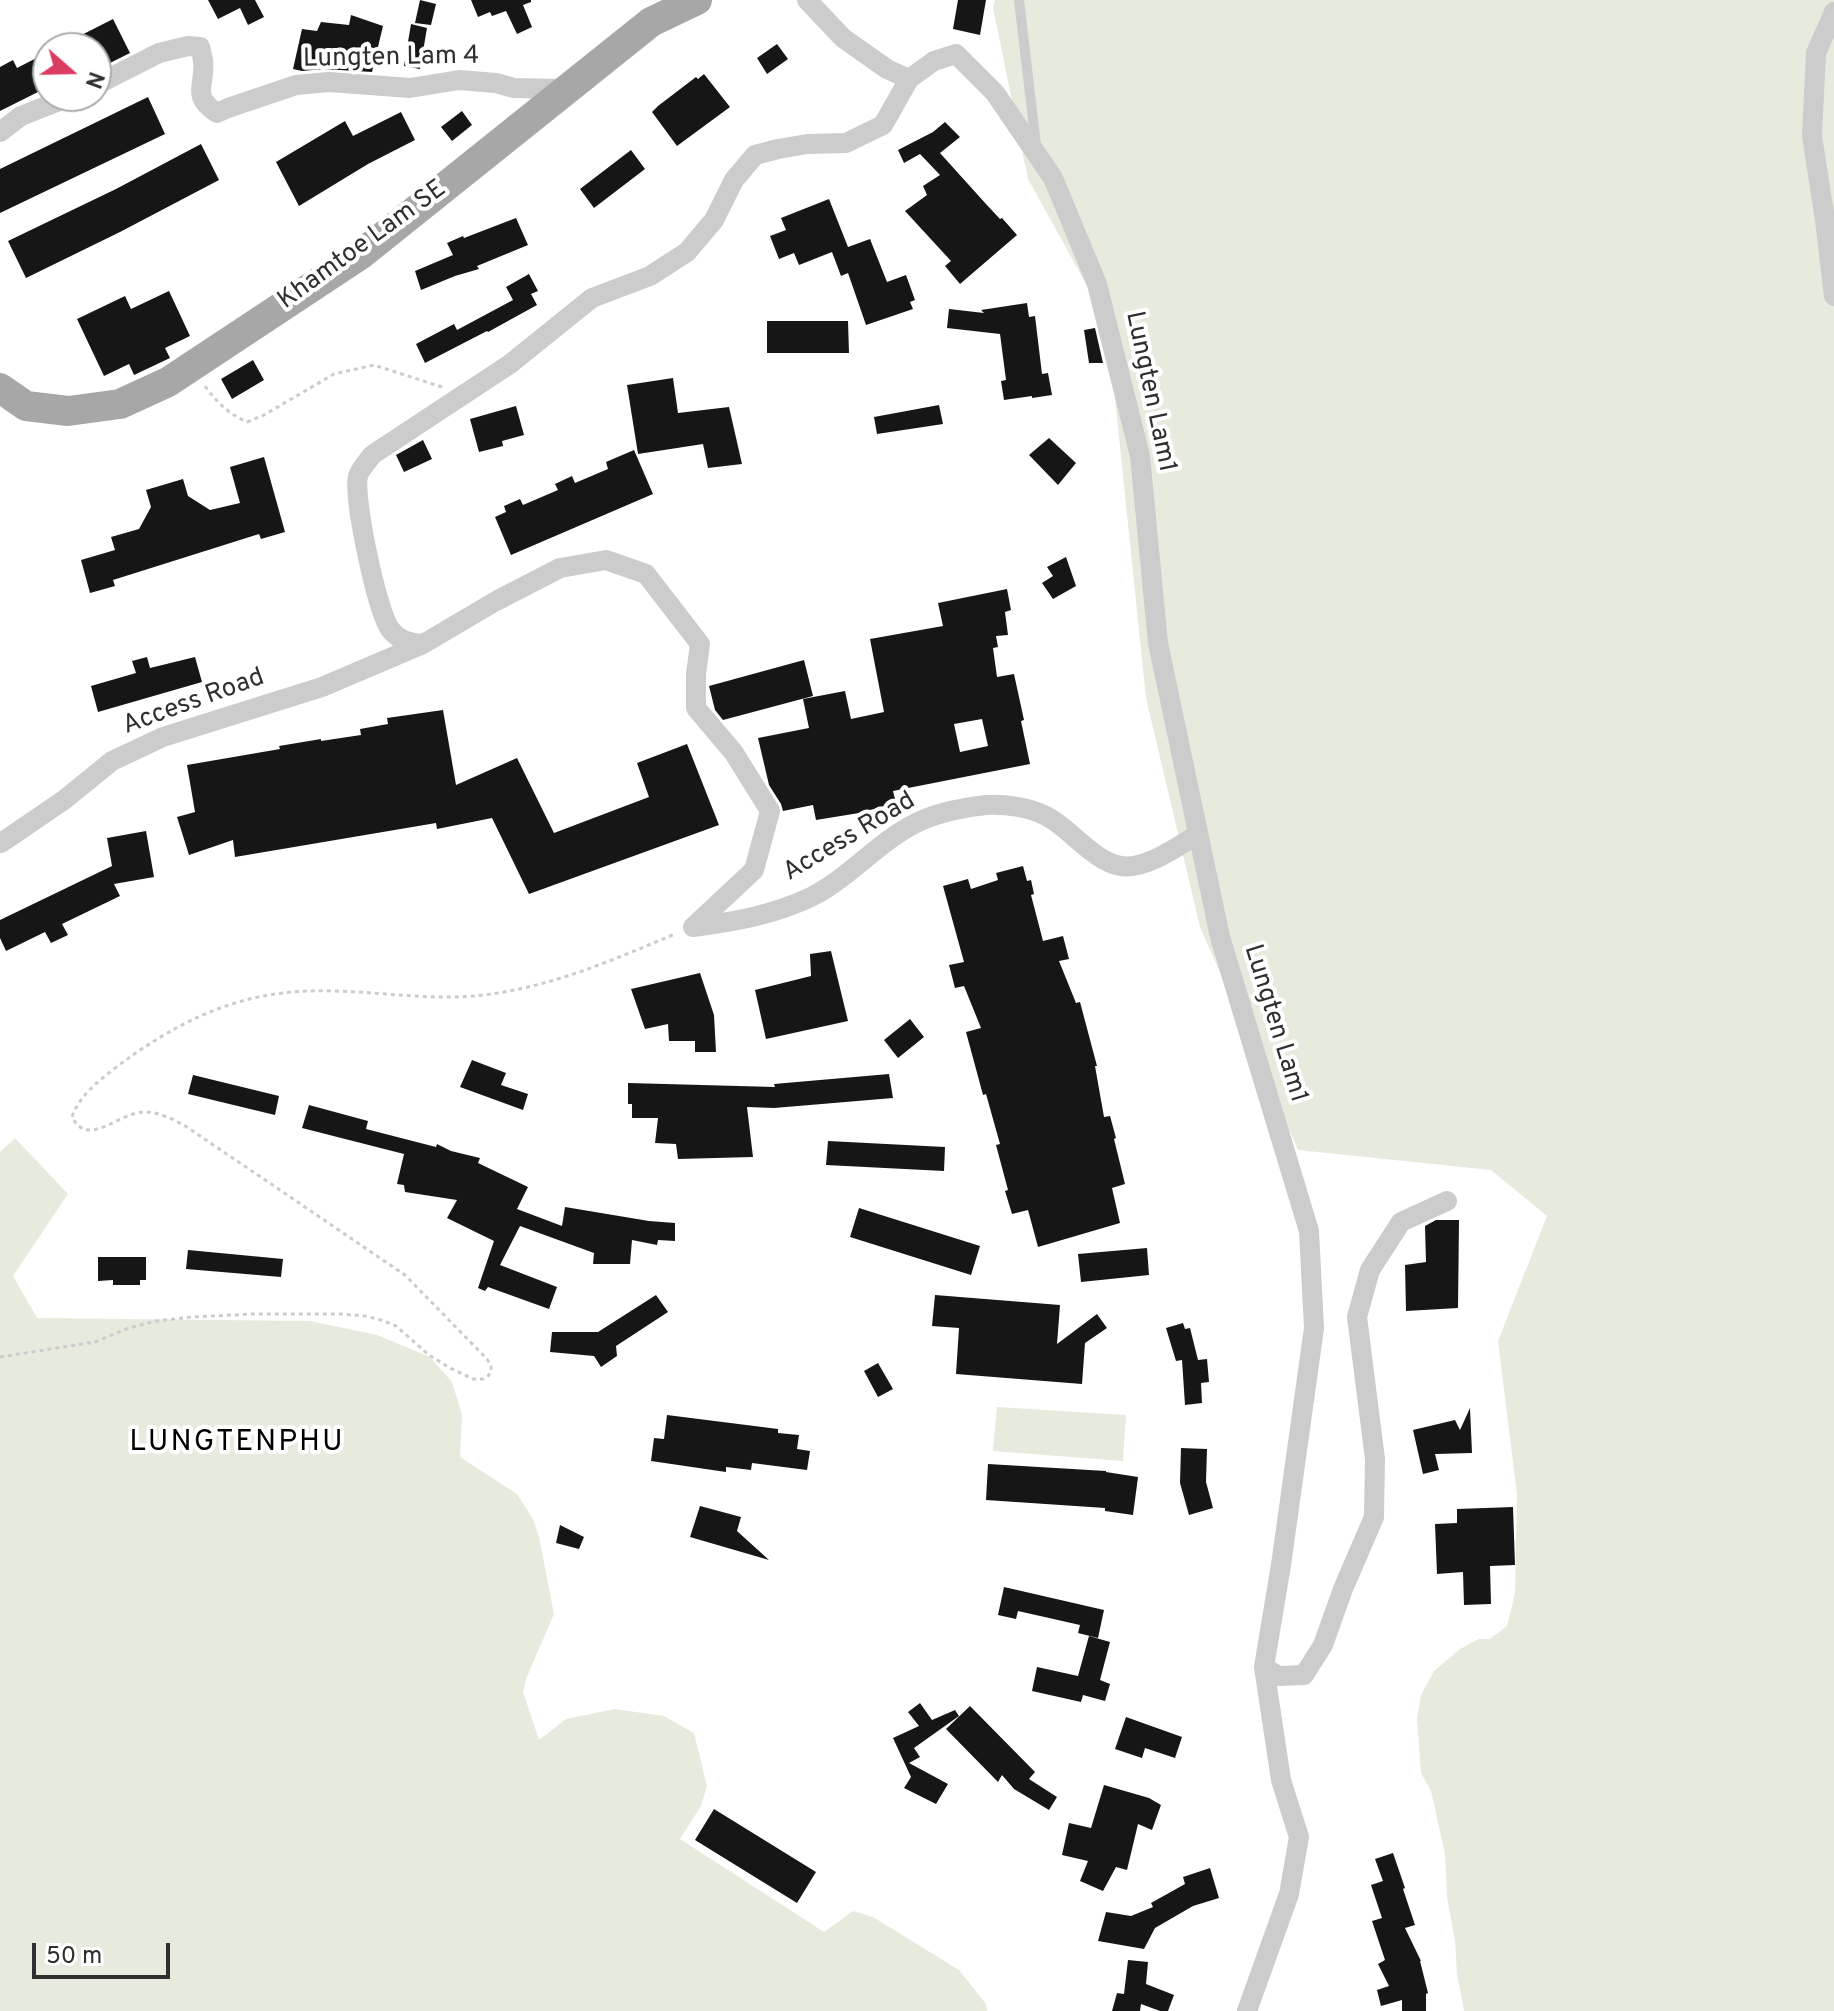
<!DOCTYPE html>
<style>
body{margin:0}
#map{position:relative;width:1834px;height:2011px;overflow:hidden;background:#fff;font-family:Overpass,sans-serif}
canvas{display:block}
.north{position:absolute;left:32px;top:32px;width:80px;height:80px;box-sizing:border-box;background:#fff;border:2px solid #acacac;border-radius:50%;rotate:110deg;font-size:22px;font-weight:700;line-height:32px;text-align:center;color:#2f2f2f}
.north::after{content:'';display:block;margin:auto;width:28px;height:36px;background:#db3c63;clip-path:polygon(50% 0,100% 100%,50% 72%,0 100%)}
.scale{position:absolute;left:32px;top:1943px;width:138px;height:36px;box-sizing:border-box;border:4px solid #2f2f2f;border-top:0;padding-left:10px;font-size:24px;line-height:28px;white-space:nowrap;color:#2f2f2f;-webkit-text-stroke:6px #fff;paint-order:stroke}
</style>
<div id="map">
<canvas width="1834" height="2011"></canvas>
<div class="north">N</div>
<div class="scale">50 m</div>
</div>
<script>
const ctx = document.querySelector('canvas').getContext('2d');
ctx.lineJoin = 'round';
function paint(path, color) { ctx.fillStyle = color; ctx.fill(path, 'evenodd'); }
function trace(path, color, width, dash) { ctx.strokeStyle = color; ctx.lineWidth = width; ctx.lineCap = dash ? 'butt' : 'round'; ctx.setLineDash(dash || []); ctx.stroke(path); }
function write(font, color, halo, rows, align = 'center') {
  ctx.font = font + ' Overpass,sans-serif'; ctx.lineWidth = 8; ctx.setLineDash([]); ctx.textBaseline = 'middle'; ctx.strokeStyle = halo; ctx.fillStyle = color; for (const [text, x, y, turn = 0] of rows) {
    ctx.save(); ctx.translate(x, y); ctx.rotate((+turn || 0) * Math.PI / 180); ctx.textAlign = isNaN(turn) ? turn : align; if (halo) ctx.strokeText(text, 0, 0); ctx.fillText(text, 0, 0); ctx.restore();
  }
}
paint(new Path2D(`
 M995 0H1834V2011H1464L1457 1974 1455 1941 1447 1897 1445 1854 1431 1791 1421 1773 1417 1719 1421 1695 1434 1671 1460 1649 1479 1639H1490L1507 1626 1515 1593 1517 1495 1498 1341 1547 1216 1491 1170 1298 1150 1200 927 1146 698 1113 379 1095 300 1028 179 993 8Z
 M15 1138 68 1194 13 1276 37 1318 310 1321 377 1335 430 1357 452 1382 462 1415 460 1457 517 1494 533 1519 539 1537 554 1614 526 1679 523 1692 539 1740 566 1719 615 1709 664 1716 694 1733 707 1786 701 1806 680 1839 824 1932 853 1911 873 1917 959 1970 986 2004 987 2011H0V1152Z
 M997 1407 1126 1415 1123 1461 993 1451Z`), '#e7ebde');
paint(new Path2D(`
 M208 0H255L264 17 248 25 240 8 218 19Z
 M420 0 436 4 431 25 415 23Z
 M471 0H531V2L523 5 532 27 517 34 506 11 492 16 490 12 478 17Z
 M958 0H986L980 35 953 29Z
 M351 15 383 26 372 72 323 69 302 71 293 69 302 29 317 31 321 22 349 25Z
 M113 19 130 53 96 70V48H56Z
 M411 24 427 28 420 69 404 66Z
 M777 44 788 59 767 74 757 58Z
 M48 52V87L0 111V67L13 60 17 68Z
 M704 74 730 107 677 146 652 112 658 106 696 77 698 79Z
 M148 97 165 134 0 213V169Z
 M462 111 472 125 452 141 441 127Z
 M401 112 415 140 368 164 299 206 276 162 345 121 353 136Z
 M945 122 960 137 940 153 986 204 1000 219 1002 218 1017 235 960 284 945 266 951 261 905 211 927 195 923 186 940 175 920 154 904 163 898 150 933 132Z
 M201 144 219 180 120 232 26 278 8 241 116 189Z
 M631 150 645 169 594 208 580 189Z
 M829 199 848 247 870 239 887 282 906 275 915 300 910 302 913 309 866 325 848 273 841 276 832 252 799 265 794 253 779 259 770 236 786 230 781 218Z
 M516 218 528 245 477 266 479 269 455 276 421 290 415 271 453 255 447 243 463 236 464 238Z
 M529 274 538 291 531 294 537 305 488 332 487 331 425 363 416 344 454 324 457 330 513 300 506 287Z
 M169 291 190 336 165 348 170 358 134 375 129 364 104 376 77 319 125 296 131 309Z
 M1027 303 1029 317 1035 316 1042 374 1048 373 1052 395 1032 398V396L1004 400 1001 381 1006 380 1000 334 947 328 949 309 984 313 981 310Z
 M767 321H848L849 353H767Z
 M1095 328 1103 363H1089L1084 330Z
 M253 360 264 380 232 399 221 379Z
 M673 378 678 413 729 407 742 464 708 468 703 444 638 454 627 385Z
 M939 405 943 424 877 434 874 417Z
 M516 406 524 435 502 441 503 446 479 452 470 419Z
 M1049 438 1076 463 1058 485 1029 455Z
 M423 440 432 459 404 472 396 455Z
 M634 450 653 494 511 555 495 517 506 512 504 506 520 499 523 505 558 490 555 484 572 476 575 483 608 469 606 462Z
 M264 457 285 532 261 539 259 534 113 580 115 586 90 593 81 560 115 550 111 537 139 529 151 507 146 490 183 479 188 496 210 510 240 503 230 467Z
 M1066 557 1076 586 1053 599 1042 583 1053 576 1047 567Z
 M1007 589 1011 610 1005 612 1008 635 996 636 998 647 993 648 997 677 1014 674 1024 720 1021 721 1030 764 893 791 896 803 859 813 816 820 813 805 783 811 781 804 769 785 758 738 809 728 803 699 845 691 851 719 884 712 870 639 943 626 938 603ZM982 719 988 746 960 752 954 724Z
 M147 657 150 668 195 657 202 682 98 712 91 686 136 673 132 661Z
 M804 660 813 696 723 720 715 710 709 686Z
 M443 710 456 785 517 758 554 833 649 797 637 763 687 744 719 825 529 894 492 818 437 829 436 823 235 857 233 840 189 855 177 817 195 812 187 765 280 749 279 746 321 739V741L361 735 360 729 388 724 387 718Z
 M146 831 154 877 114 884 120 896 62 924 68 935 51 943 45 932 6 951 0 938V920L112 866 107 838Z
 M1023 866 1027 881 1031 880 1034 894 1031 895 1043 941 1063 936 1069 959 1059 961 1076 1003 1080 1002 1097 1066H1095L1104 1117 1110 1116 1116 1138 1114 1139 1125 1184 1112 1188 1120 1223 1038 1247 1028 1210 1012 1214 1005 1191 1008 1190 996 1145 1000 1144 986 1094 983 1095 966 1032 981 1028 964 986 955 988 949 965 964 962 943 886 968 879 971 889 998 880 996 873Z
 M831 951 848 1021 766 1039 755 990 811 976 810 954Z
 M700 973 714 1015 716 1052H695V1041H669L668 1024 645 1029 631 989Z
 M910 1019 924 1037 898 1058 884 1040Z
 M472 1060 506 1073 501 1085 528 1094 523 1110 460 1087Z
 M889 1074 893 1098 774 1108 747 1107 753 1157 678 1159 676 1144 655 1143 658 1118H632V1104H628V1083L775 1087 774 1084Z
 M193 1075 279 1096 275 1115 188 1094Z
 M309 1105 368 1121 366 1129 436 1147 437 1144 451 1151 480 1158 478 1163 528 1187 517 1209 562 1226 565 1207 649 1221 675 1223V1241L658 1240 657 1245 632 1240 630 1264H593L594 1253 520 1226 500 1265 557 1287 549 1309 488 1287 485 1291 478 1288 494 1241 447 1218 457 1200 405 1192 404 1185 397 1184 404 1154 302 1128Z
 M828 1141 945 1147 944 1171 826 1165Z
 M859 1208 980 1246 971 1275 850 1237Z
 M1436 1220H1459L1458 1308 1406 1311 1405 1265 1426 1262 1425 1226Z
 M1147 1248 1149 1275 1081 1282 1078 1254Z
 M188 1250 283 1259 281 1277 186 1269Z
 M98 1257H146V1280H140V1285H113V1280L98 1281Z
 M656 1295 668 1312 616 1346 617 1356 601 1367 594 1356 550 1352 552 1332H598Z
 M935 1295 1060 1305 1057 1344 1097 1314 1107 1328 1085 1343 1082 1384 956 1374 959 1328 932 1326Z
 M1183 1323 1185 1329 1190 1328 1198 1360 1207 1359 1209 1382 1201 1383 1202 1403 1185 1405 1182 1360 1176 1361 1166 1328Z
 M878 1363 893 1389 878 1397 864 1371Z
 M1470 1408 1472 1453 1435 1454 1439 1470 1423 1474 1413 1430 1455 1420 1460 1430Z
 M667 1415 778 1429V1433L799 1435 797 1449 810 1451 807 1470 752 1463 751 1470 726 1467V1472L651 1461 654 1438 664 1439Z
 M1181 1448 1207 1449 1206 1482 1213 1508 1189 1515 1180 1483Z
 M988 1464 1106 1471V1472L1138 1477 1133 1515 1105 1511V1508L986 1500Z
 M700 1506 741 1517 737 1531 769 1560 690 1537Z
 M1513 1507 1515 1565 1490 1566 1491 1604 1464 1605 1463 1572 1437 1574 1435 1524 1457 1523V1509Z
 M560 1525 584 1537 579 1549 556 1543Z
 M1004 1587 1104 1610 1098 1638 1078 1633 1080 1625 1018 1611 1016 1619 998 1615Z
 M1089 1636 1110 1642 1100 1680 1110 1684 1105 1701 1083 1695 1081 1702 1032 1691 1037 1667 1078 1676Z
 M920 1703 932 1720 955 1710 959 1716 914 1748 920 1757 909 1763 948 1784 936 1804 904 1788 911 1777 893 1738 919 1726 908 1712Z
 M970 1706 1035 1772 1029 1779 1057 1797 1049 1810 1014 1789 1002 1775 998 1782 946 1729Z
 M1126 1717 1182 1737 1175 1758 1145 1748 1142 1758 1115 1749Z
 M1104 1785 1149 1798 1161 1805 1152 1830 1138 1824 1127 1870 1116 1867 1103 1891 1080 1881 1088 1861 1062 1855 1069 1823 1091 1828Z
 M714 1809 816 1872 797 1903 695 1840Z
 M1393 1853 1405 1888 1403 1889 1415 1925 1405 1928 1421 1961H1420L1428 1993 1426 1994V2011H1402V2000L1381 2006 1377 1990 1389 1986 1378 1964 1385 1960 1372 1921 1382 1918 1371 1885 1383 1881 1375 1859Z
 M1210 1868 1219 1898 1193 1906 1155 1928 1144 1949 1098 1941 1106 1912 1131 1916 1153 1907 1151 1903 1185 1884 1183 1877Z
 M1128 1960 1148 1962 1146 1984 1174 1995 1168 2011H1160L1141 2004 1140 2011H1112L1117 1993 1124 1994Z`), '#161616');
trace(new Path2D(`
 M205 386C217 403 228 413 247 422L264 415 334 374 374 365 442 387
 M0 1357 95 1342 129 1328 156 1321 192 1317 253 1314H342L365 1316 381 1320 396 1326 429 1355 450 1368 473 1379H483L488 1376 491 1372V1366L487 1359 405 1275 187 1127C174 1120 160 1112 145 1112 118 1112 88 1149 72 1117 80 1092 110 1072 130 1057 194 1012 254 988 333 991 386 992 438 1002 491 994 556 985 615 959 675 934`), '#ccc', 3, [4, 4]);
trace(new Path2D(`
 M1019 0 1036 145`), '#ccc', 10);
trace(new Path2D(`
 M807 0 843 38 887 69 909 79 934 61 956 54 995 93 1053 178 1097 284 1140 456 1158 643 1220 937 1309 1231 1314 1328 1281 1565 1264 1667 1278 1676 1304 1675 1323 1645 1343 1589 1374 1517 1375 1459 1357 1317 1370 1270 1401 1222 1447 1201
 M1834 12 1816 53 1812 136 1825 220 1834 296
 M96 85 159 53 188 46 200 47C201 51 202 56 203 60 206 86 190 95 217 113L228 108 296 85 329 82 410 88 459 80 496 83 514 88 566 89
 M0 132 21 116 72 96
 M1 843 64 800 112 761 163 737 322 687 423 644
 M693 927 754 870 770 811 734 753 696 708V674L700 644 646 574 606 560 560 568 496 601 423 644C410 644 398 640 390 629 377 611 353 498 358 476 360 469 368 461 372 455L510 364 592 298 650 276 687 252 714 220 734 180 755 155 778 149 807 144 846 143 883 125 909 79
 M693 927C734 922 773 915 811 897 849 878 878 842 916 823 936 813 964 807 986 805 1005 804 1029 807 1046 816 1073 829 1100 872 1133 866 1157 862 1178 846 1198 834
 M1247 2011 1289 1894 1299 1837 1281 1780 1264 1667`), '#ccc', 20);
trace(new Path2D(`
 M0 388 26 406 68 411 120 404 168 382 360 255 651 22 697 0`), '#a7a7a7', 30);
write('26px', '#2f2f2f', '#fff', [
 ["Lungten Lam 4",391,59,-1],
 ["Khamtoe Lam SE",363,246,-36],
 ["Lungten Lam1",1149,392,78],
 ["Access Road",194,703,-20],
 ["Access Road",850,838,-31],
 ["Lungten Lam1",1274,1024,73]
]);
ctx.letterSpacing = '2px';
write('30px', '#000', '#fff', [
 ["LUNGTENPHU",237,1444]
]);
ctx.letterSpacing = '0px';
</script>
